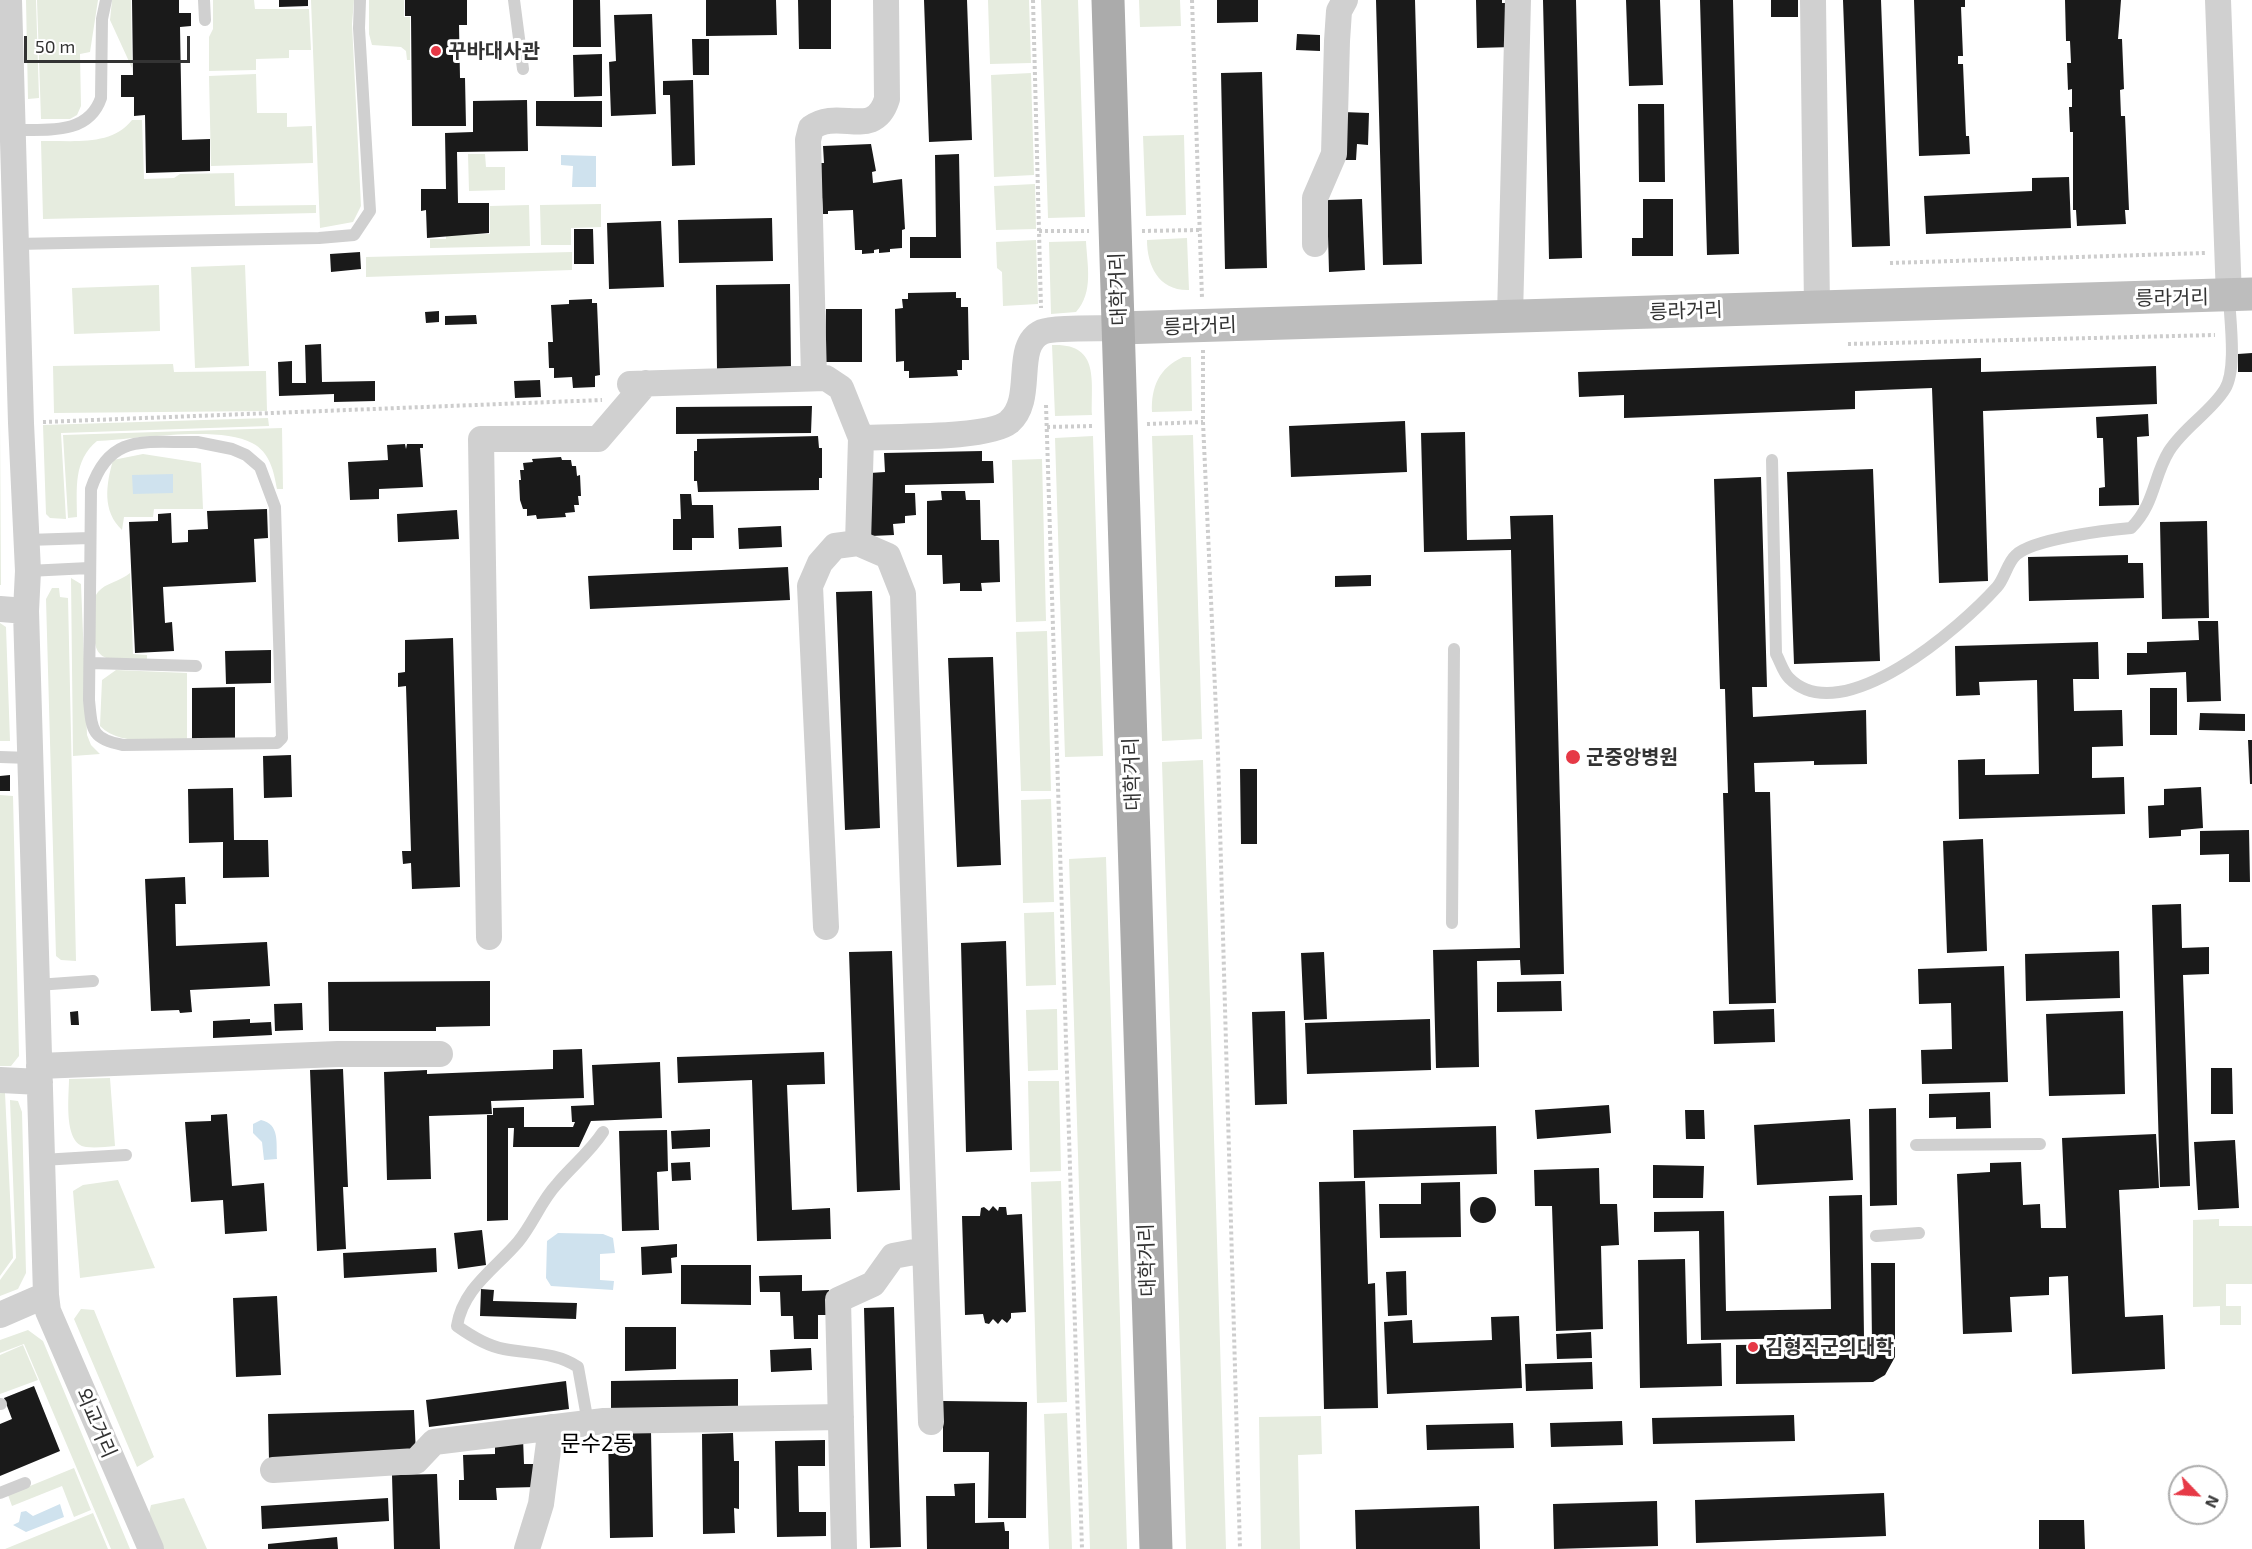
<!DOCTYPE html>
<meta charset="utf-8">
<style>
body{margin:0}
#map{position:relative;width:2252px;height:1549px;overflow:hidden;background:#fff;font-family:"Exo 2",sans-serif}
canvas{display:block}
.north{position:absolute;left:2168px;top:1465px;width:60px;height:60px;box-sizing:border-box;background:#fff;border:2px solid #adadad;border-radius:50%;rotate:115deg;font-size:16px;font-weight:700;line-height:24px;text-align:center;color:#333}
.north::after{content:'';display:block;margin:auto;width:21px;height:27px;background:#e63946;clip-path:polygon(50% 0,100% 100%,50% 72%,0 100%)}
.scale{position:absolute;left:24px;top:36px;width:166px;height:27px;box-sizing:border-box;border:3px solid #333;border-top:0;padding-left:8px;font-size:18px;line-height:21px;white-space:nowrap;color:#333;-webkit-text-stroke:4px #fff;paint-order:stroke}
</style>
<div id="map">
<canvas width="2252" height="1549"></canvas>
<div class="north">N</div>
<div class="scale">50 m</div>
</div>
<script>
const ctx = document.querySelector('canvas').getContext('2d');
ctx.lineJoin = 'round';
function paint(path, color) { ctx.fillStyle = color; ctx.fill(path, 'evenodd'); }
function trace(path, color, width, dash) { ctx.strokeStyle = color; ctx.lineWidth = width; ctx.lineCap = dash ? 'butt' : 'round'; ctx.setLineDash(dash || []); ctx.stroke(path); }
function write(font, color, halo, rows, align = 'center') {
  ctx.font = font + ' "Exo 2","Noto Sans KR",sans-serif'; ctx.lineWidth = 6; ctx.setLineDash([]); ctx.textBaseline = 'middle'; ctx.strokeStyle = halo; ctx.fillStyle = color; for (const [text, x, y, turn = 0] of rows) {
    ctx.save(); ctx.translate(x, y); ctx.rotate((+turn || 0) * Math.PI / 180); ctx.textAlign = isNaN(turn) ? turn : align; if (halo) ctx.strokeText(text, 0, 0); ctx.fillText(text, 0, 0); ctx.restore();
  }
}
paint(new Path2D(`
 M26 0H36L39 98 28 99Z
 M37 0H98L90 52 80 54 81 106 77 115 70 119H41Z
 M112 0H131L132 68 110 20Z
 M213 0H254L255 9H309L311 50H289V58L256 59V70L209 71V37L213 29Z
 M311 0H354L352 24 361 206 353 222 320 228Z
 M369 0H404V17H410V60H407L406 51 401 47 372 45 369 34Z
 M988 0H1029L1031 63 990 64Z
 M1041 0H1078L1085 217 1048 218Z
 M1139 0H1180L1181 26 1140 27Z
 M1031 73 1034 175 994 177 991 75Z
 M256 74 257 113H287V127L312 126 313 163 211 166 209 76Z
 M132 120H142L144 179 174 178 180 174 234 173 235 206 316 205V213L43 219 41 141C72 140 111 147 132 120Z
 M1184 135 1186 215 1146 216 1143 136Z
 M468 154H485L486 167H505V190L469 191Z
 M1035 184 1036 229 996 230 994 186Z
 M601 204V227L571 228V245H541L540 205Z
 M529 205 530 246 430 248V239H446V235L490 234V206Z
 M1187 238 1189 290C1159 291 1147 266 1147 240Z
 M1036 240 1038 304 1003 306 1002 272 997 268 996 242Z
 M1086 241C1087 265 1094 292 1076 312L1051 314 1049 242Z
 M572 252V270L366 277V257Z
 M245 265 249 366 195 368 191 267Z
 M159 285 160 331 74 334 72 288Z
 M1052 345C1100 343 1091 380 1092 415L1055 416Z
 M1183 357H1191L1192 411 1152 412C1151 387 1159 368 1183 357Z
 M173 364 174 372 266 371 267 411 54 413 53 366Z
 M268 418 269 426 61 433 66 519 50 518 46 514 43 425Z
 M0 419 1 585H0Z
 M282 428 283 489H277C274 472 270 452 252 443 220 425 135 439 97 441 73 461 77 488 77 517L68 518 63 435Z
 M1193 435 1202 739 1162 741 1152 436Z
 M1093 436 1103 756 1065 757 1055 438Z
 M143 454 201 463 203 509H154L153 517H124L122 530C102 511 106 485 113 460Z
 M1042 459 1046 621 1016 622 1012 460Z
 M130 573 133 654 147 655V661C106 658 92 667 94 620 94 611 92 599 98 592 105 583 121 581 130 573Z
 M71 578 81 584 87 735 91 745 100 754 73 756Z
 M52 588H59L60 597 68 598 76 961 61 960 56 956 46 599Z
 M0 623 6 627 10 741H0Z
 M1047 631 1051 791H1021L1016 632Z
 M116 670 187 673V739C161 739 120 747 100 726L102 680Z
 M1203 760 1226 1549H1186L1162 762Z
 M0 795 13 796 19 1056 11 1066H0Z
 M1051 799 1054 902 1023 903 1021 800Z
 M1106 857 1127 1549H1090L1069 859Z
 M1054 912 1056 985 1026 986 1024 913Z
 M1057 1009 1058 1070 1028 1071 1026 1010Z
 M110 1078 115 1146C106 1147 95 1148 86 1147 63 1144 69 1097 69 1079Z
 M1028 1081H1059L1061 1171 1030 1172Z
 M0 1093H5L13 1258 0 1276Z
 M10 1100 18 1101 22 1112 26 1273 18 1289 0 1296V1280L16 1258Z
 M118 1180 155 1268 80 1278 73 1191 83 1185Z
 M1061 1181 1067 1402 1037 1403 1031 1182Z
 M2219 1219V1226H2252V1284H2226V1306H2241V1325H2220V1306L2193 1307V1220Z
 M81 1309 94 1310 154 1457 137 1467 74 1319Z
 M28 1330 43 1341 130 1549H111L24 1344 0 1353V1340Z
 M23 1345 38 1380 0 1394V1355Z
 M1067 1413 1072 1549H1049L1044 1414Z
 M1321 1416 1322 1454 1298 1455 1300 1549H1261L1259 1417Z
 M74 1468 91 1510 74 1517 62 1486 12 1506 8 1495Z
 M184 1498 207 1549H164L149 1514 151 1505Z
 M93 1513 108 1549H5Z`), '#e6ecdf');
paint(new Path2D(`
 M561 155 596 156V187H572L573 166 561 165Z
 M173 474V493L133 494 132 475Z
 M261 1120C280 1124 276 1143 277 1159L264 1160 262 1142 253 1133V1124Z
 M558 1233 603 1234 613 1238 615 1253 600 1254V1280L614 1281 613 1290 551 1286 546 1278 547 1241Z
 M60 1504 64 1517 26 1532 13 1525 19 1522 21 1512 26 1511 33 1516Z`), '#cfe2ee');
paint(new Path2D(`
 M132 0H179V13H191V26L180 27 182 140 210 139V171L146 173 145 115 134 116V97H121V75H133Z
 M279 0H308V6L279 7Z
 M405 0H467V25H459L460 78H465L466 126H412L411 16H405Z
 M573 0H600L601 47H573Z
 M706 0H776L777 35 706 36Z
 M798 0H831V49H799Z
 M924 0H967L972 140 929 142Z
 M1217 0H1258V22L1217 23Z
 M1376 0H1415L1422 264 1383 265Z
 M1476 0H1502V3H1511L1512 47 1477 48Z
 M1543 0H1576L1582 258 1549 259Z
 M1626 0H1660L1663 85 1629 86Z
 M1700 0H1733L1739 254 1707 255Z
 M1771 0H1798V17H1771Z
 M1843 0H1881L1890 246 1852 247Z
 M1914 0H1965V7H1961L1963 56H1958V64H1963L1966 136H1969L1970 154 1919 156Z
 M2065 0H2121L2118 39H2122L2124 89 2120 90 2121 116H2125L2129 210H2125L2126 224 2077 226 2076 210H2073V132H2070L2069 107H2072V89L2068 90 2067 63H2071L2070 41H2066Z
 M652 14 656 114 611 116 609 62 616 61 614 15Z
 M1297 34 1320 35V51L1296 50Z
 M692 39H709V75H693Z
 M602 54V96L574 97 573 55Z
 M1262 72 1267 268 1225 269 1221 73Z
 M693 80 695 165 672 166 670 95H663V81Z
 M527 100 528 151 457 152 458 203H489V233L427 238 426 210 421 211V189H446L445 133 473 132V101Z
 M536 101H602V127L536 126Z
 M1638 104H1664L1665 182H1639Z
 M1343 112 1369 113 1368 145 1357 144 1356 160H1341Z
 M871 144 876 171 872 172 873 183 902 179 905 229 902 230V248L890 249V252L879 253V249L874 250V253L862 254V250H855L853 210 828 211V214H823L820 163H824L823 146Z
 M959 154 961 258H910V237H936L935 155Z
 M2069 177 2071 228 1926 234 1924 196 2032 191V178Z
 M1362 199 1365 270 1329 272 1327 200Z
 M1643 199H1673V256H1632V238H1643Z
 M772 218 773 261 679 263 678 220Z
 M661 221 664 287 609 289 607 223Z
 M574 229H593L594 264H574Z
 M360 252 361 269 331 272 330 254Z
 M790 284 791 369 717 370 716 285Z
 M956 292V298H961V307H968L969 360H962V370H957L958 376 909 378V371H904V361L896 362 895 309 903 308 902 299H908V293Z
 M592 299V303H597L600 375 595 376V387L573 388 572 377 554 378V368H549L548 342H553L551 305 569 304V300Z
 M826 309H862V362H825Z
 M439 311V322L426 323 425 312Z
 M476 315 477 324 445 325V316Z
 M321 344 322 382 375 381V401L334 402V394L279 396 278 362 292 361V383H306L305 345Z
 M2252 353V372H2238V354Z
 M1981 358V372L2156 366 2157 404 1983 411 1988 581 1939 583 1932 388 1855 391V409L1624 418V395L1579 397 1578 372Z
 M540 380 541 397 515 398 514 381Z
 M812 406 811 433 676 434V407Z
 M2148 414 2149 436 2137 437 2139 505 2099 506V488L2105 487 2103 438H2097L2096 417Z
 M1405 421 1407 472 1291 477 1289 426Z
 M1465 432 1467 540 1511 539 1510 516 1553 515 1564 974 1521 975 1520 960 1477 961 1479 1067 1436 1068 1433 950 1520 948 1511 550 1424 552 1421 433Z
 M818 436 819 448H822V478H819V490L698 492 697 481H694V451H697V439Z
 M405 444 406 449 407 444H423V448H420L423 487 379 489V499L350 500 348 462 388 460 387 445Z
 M982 451V461H993L994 483 905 485V493H915L916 515 905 516V523L893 524 894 535 871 536 870 473 885 472 884 453Z
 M561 457 562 460H571L572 466H576L577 476 580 475 581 496H578L579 505H574L575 512 565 513 566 517 537 519 536 515 527 516V509H523L520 500 519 480H521L520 470H524L523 463 533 462 532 459Z
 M1873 469 1880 661 1794 664 1787 472Z
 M1761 477 1767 687H1752L1753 717 1866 710 1867 764 1814 765V761L1754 763 1755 792H1770L1776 1003 1729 1004 1723 793H1728L1725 689H1720L1714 479Z
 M941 491H965L966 500H980L981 540H999L1000 582 981 583 982 591H960V583L943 584 942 555H927V501L942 500Z
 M680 494H691L692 505H713L714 538H692V550H673V519H681Z
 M267 509 268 538 254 539 256 582 163 587 165 623 172 622 174 651 135 653 129 522 158 521V514L171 513 172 543 188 542V530L208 529 207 511Z
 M457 510 459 539 398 542 397 514Z
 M2207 521 2209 618 2162 619 2160 522Z
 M781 526 782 547 739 549 738 528Z
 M2128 555V563H2143L2144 598 2029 601 2028 557Z
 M788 567 790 600 590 609 588 576Z
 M1371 575V586L1335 587V576Z
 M872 591 880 828 845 830 836 592Z
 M2198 621H2218L2221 701 2187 702 2186 672 2127 675V653H2147V642L2199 640Z
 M453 638 460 887 412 889 411 863 403 864 402 851H411L406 686 398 687V673L405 672V640Z
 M2098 642 2099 679H2073L2074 711 2122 710 2123 746 2092 747V778L2124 777 2125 814 1959 819 1958 760 1985 759V775L2039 774 2037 680 1979 682 1980 695 1956 696 1955 646Z
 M271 650V683L226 684 225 651Z
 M993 657 1001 865 957 867 948 658Z
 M235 687V740L192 741V688Z
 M2150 688H2177V735H2150Z
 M2200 713 2245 714V731L2199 730Z
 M2248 740H2252V784H2250Z
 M291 755 292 797 264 798 263 756Z
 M1240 769H1257V844H1241Z
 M10 775V791H0V776Z
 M2201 787 2203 828 2181 830V836L2149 838 2148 806 2164 805V789Z
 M233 788 234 840H268L269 877 223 878V842L189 843 188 789Z
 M2249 830 2250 882H2229V854L2200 855V831Z
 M1983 839 1987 951 1947 953 1943 841Z
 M185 877 186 904H175L176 946 267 942 270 986 190 990 192 1012 180 1013 179 1010 151 1011 145 879Z
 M2181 904 2182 948 2209 947V974L2183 975 2190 1186 2160 1187 2152 905Z
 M1006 941 1012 1150 966 1152 961 943Z
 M892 951 900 1190 857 1192 849 952Z
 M2119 951 2120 998 2026 1001 2025 954Z
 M1324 952 1327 1019 1304 1020 1301 953Z
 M2004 966 2008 1082 1922 1084 1921 1050 1952 1049 1951 1003 1919 1004 1918 969Z
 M490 981V1026L436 1027V1031H329L328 982Z
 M1561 981 1562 1011 1497 1012V982Z
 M302 1003 303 1030 275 1031 274 1004Z
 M1774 1009 1775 1042 1714 1044 1713 1011Z
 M78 1011 79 1025H71L70 1012Z
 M1285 1011 1287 1104 1255 1105 1252 1012Z
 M2123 1011 2125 1094 2049 1096 2046 1014Z
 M250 1019V1023L271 1022 272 1035 213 1038V1021Z
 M1430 1019 1431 1070 1307 1074 1305 1023Z
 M582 1049 584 1098 491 1101 492 1114 429 1116 431 1179 387 1180 384 1072 427 1070V1074L553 1069V1050Z
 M824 1052 825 1084 787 1085 792 1210 830 1208 831 1239 757 1241 752 1080 678 1083 677 1057Z
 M660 1062 662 1118 591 1121 579 1147H513L514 1128H508V1220L487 1221V1115H493V1108L524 1107V1127H573L575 1122H572L571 1106 594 1105 592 1065Z
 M2211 1068H2232L2233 1114H2211Z
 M343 1069 348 1187H343L346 1249 317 1251 310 1070Z
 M1990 1092 1991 1128 1956 1129V1117L1929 1118V1094Z
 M1609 1105 1611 1133 1537 1139 1535 1110Z
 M1896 1108 1897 1205 1870 1206 1869 1109Z
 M1685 1110H1704L1705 1139H1686Z
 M227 1114 232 1186 264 1183 267 1231 225 1234 223 1200 191 1202 185 1122 211 1121V1115Z
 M1850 1119 1853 1180 1757 1185 1754 1125Z
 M1496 1126 1497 1174 1354 1178 1353 1130Z
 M710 1129V1147L672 1149 671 1131Z
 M667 1130 668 1171 657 1172 659 1230 622 1231 619 1131Z
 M2156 1134 2159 1188 2119 1190 2125 1317 2163 1315 2165 1369 2072 1374 2068 1276 2049 1277V1295L2010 1297 2012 1332 1963 1334 1957 1174 1990 1172V1163L2021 1162 2023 1205 2040 1204 2041 1228H2066L2062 1138Z
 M2235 1140 2239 1208 2198 1210 2194 1142Z
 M690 1162 691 1180 672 1181 671 1163Z
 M1653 1165 1704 1166 1703 1198H1653Z
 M1599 1168 1600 1204H1617L1619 1245 1601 1246 1603 1329 1556 1331 1552 1206H1535L1534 1170Z
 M1365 1181 1368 1284 1375 1283 1378 1408 1324 1409 1319 1182Z
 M1460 1182 1461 1237 1380 1238 1379 1204H1421V1183Z
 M1862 1195 1864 1337 1701 1340 1699 1231 1654 1232V1212L1724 1211 1726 1311 1831 1309 1829 1196Z
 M1470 1210a13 13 0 1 1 26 0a13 13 0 1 1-26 0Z
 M993 1206 998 1211 999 1207H1006L1007 1215 1022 1214 1026 1312 1011 1313V1318L1007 1323 1002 1319 998 1324 993 1319 989 1324 985 1323 983 1314 965 1315 962 1216H980L981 1208 984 1207 989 1211Z
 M482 1230 486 1265 458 1269 454 1233Z
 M677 1244V1257L671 1258 672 1273 642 1275 641 1247Z
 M436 1248 437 1272 344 1278 343 1253Z
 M1685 1259 1687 1344 1721 1343 1722 1386 1640 1388 1638 1260Z
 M1871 1263H1895V1357L1885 1375 1873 1382 1736 1384V1345L1872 1343Z
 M681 1265H751V1305L681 1304Z
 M1406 1271 1407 1315 1388 1316 1386 1272Z
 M802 1275V1291L829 1290 830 1315H818V1339H794L793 1316H781L780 1292H760L759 1276Z
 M481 1289 494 1290 493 1301 577 1303 576 1319 480 1316Z
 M277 1296 281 1375 236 1377 233 1298Z
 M894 1307 901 1547 870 1548 864 1308Z
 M1519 1316 1522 1388 1387 1394 1384 1322 1412 1320 1413 1343 1492 1340 1491 1317Z
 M625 1327H676V1369L625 1371Z
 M1591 1332 1592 1358 1557 1359 1556 1334Z
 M811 1348 812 1370 771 1372 770 1350Z
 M1592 1362 1593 1389 1526 1391 1525 1364Z
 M738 1379V1407L611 1409V1381Z
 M566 1381 569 1409 429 1427 426 1400Z
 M34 1386 60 1451 0 1476V1424L12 1419 4 1398Z
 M943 1401 1027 1402 1026 1518H988L989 1452H943Z
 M414 1410 416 1455 269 1460 268 1414Z
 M1794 1415 1795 1441 1653 1444 1652 1418Z
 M1622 1421 1623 1445 1551 1447 1550 1423Z
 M1513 1423 1514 1448 1427 1450 1426 1425Z
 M651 1431 653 1537 610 1538 608 1432Z
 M733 1433 734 1461H739V1509L734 1508 735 1533 703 1534 702 1434Z
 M523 1438 524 1464H535L536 1487 496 1488 497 1500H459V1480H464L463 1455 495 1454V1441Z
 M825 1440V1466H798L799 1512H826V1536L777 1537 775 1441Z
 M437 1474 440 1549H394L392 1475Z
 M975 1483V1523L1004 1522 1005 1531H1009V1549H927L926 1496H955L954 1484Z
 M1884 1493 1886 1536 1696 1543 1695 1500Z
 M388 1498 389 1521 262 1529 261 1506Z
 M1657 1501 1658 1546 1554 1549 1553 1504Z
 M1479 1506 1480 1549H1356L1355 1510Z
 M2039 1520H2084L2085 1549H2039Z
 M337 1537 338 1549H268V1544Z`), '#1a1a1a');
trace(new Path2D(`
 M1033 0 1041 308
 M1192 0 1202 298
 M1039 231H1089
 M1142 231 1199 230
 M1890 263 2205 253
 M1848 344 2215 335
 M1203 350V422L1218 755 1240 1549
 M1046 405 1082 1549
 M43 422 602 400
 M1147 424 1203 422
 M1047 427 1094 426`), '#cdcdcd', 4, [3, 3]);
trace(new Path2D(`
 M204 0 205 20
 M514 0 523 69
 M12 130C46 129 88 136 101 98L102 19 106 0
 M16 244 319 238 354 235 370 211 359 28 360 0
 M197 442 232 449 246 455 260 467 275 507 282 738 277 743 123 745C91 739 92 730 89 700L91 489C110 432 146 443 197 442Z
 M1772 460 1776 654C1780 661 1783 672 1789 678 1842 732 1962 626 1997 587 2005 578 2007 563 2016 555 2033 539 2106 530 2131 528 2155 504 2153 477 2169 451 2184 427 2211 412 2225 389 2237 369 2230 321 2229 297
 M27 540 90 538
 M28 571 89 568
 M90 663 196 666
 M0 757 30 758
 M1452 923 1454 649
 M37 985 93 981
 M1916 1145 2040 1144
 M42 1160 126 1155
 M1876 1236 1919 1233
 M0 1404H1
 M588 1423 578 1367C556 1352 530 1354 504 1349 487 1346 471 1336 457 1326 463 1288 495 1269 518 1242 533 1224 541 1201 557 1184 572 1166 590 1152 603 1132
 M0 1493 25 1483`), '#d0d0d0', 12);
trace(new Path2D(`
 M9 0 21 423 28 571 26 611 46 1295 48 1311 151 1549
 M1813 0 1817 307
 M2218 0 2229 297
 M1315 244V198L1334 154 1337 41 1339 11 1345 0
 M1510 316 1518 0
 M814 378 808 140 811 128C839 107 874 141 887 99L886 0
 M630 384 826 378 841 388 861 438C892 436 988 439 1009 422 1036 399 1012 346 1042 332 1054 327 1104 329 1120 328
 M861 438 858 543 888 556 903 594 931 1422
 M0 609 26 611
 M826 927 810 586 820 563 835 546 858 543
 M489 937 481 439H598L646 383
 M39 1066 338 1054H440
 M0 1080 40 1082
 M0 1315 46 1295
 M273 1470 416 1461 434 1442 604 1421 841 1417
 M527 1549 541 1504 551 1427
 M844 1549 838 1300 873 1284 893 1256 925 1250`), '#d0d0d0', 26);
trace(new Path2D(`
 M1120 328 2252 294`), '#bdbdbd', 33);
trace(new Path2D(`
 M1108 0 1156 1549`), '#ababab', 33);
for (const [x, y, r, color] of [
 [436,51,6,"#e63946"],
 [1573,757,8,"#e63946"],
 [1753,1347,6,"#e63946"]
]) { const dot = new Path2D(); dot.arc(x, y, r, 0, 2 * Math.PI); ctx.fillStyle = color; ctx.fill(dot); trace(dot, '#fff', 2); }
write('bold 20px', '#333', '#fff', [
 ["꾸바대사관",448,51],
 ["군중앙병원",1586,757],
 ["김형직군의대학",1765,1347]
], 'left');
write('20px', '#333', '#fff', [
 ["대학거리",1118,289,-92],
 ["릉라거리",2172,298,-1],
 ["릉라거리",1686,311,-2],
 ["릉라거리",1200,326,-2],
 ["대학거리",1132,774,-92],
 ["대학거리",1147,1260,-92],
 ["외교거리",96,1423,67]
]);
write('22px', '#000', '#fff', [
 ["문수2동",597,1444]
]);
</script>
